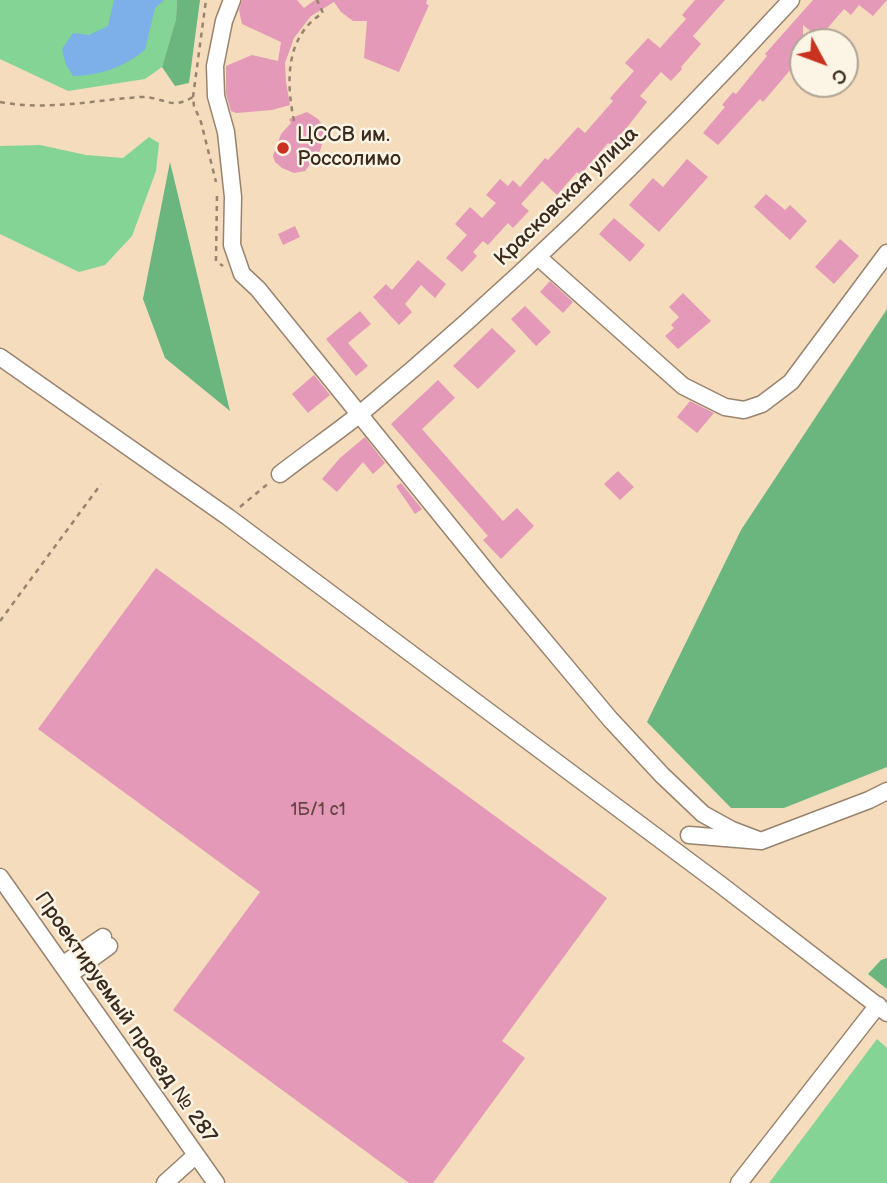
<!DOCTYPE html>
<meta charset="utf-8">
<style>
body{margin:0}
#map{position:relative;width:887px;height:1183px;overflow:hidden;background:#f4dcbd;font-family:"Balsamiq Sans",sans-serif}
canvas{display:block}
.north{position:absolute;left:789px;top:28px;width:70px;height:70px;box-sizing:border-box;background:#fcf5e5;border:2px solid #afa495;border-radius:50%;rotate:131deg;font-size:19px;font-weight:700;line-height:28px;text-align:center;color:#3b2a1e}
.north::after{content:'';display:block;margin:auto;width:24px;height:32px;background:#c8321e;clip-path:polygon(50% 0,100% 100%,50% 72%,0 100%)}
</style>
<div id="map">
<canvas width="887" height="1183"></canvas>
<div class="north">С</div>
</div>
<script>
const ctx = document.querySelector('canvas').getContext('2d');
ctx.lineJoin = 'round';
function paint(path, color) { ctx.fillStyle = color; ctx.fill(path, 'evenodd'); }
function trace(path, color, width, dash) { ctx.strokeStyle = color; ctx.lineWidth = width; ctx.lineCap = dash ? 'butt' : 'round'; ctx.setLineDash(dash || []); ctx.stroke(path); }
function write(font, color, halo, rows, align = 'center') {
  ctx.font = font + ' "Balsamiq Sans",sans-serif'; ctx.lineWidth = 5; ctx.setLineDash([]); ctx.textBaseline = 'middle'; ctx.strokeStyle = halo; ctx.fillStyle = color; for (const [text, x, y, turn = 0] of rows) {
    ctx.save(); ctx.translate(x, y); ctx.rotate((+turn || 0) * Math.PI / 180); ctx.textAlign = isNaN(turn) ? turn : align; if (halo) ctx.strokeText(text, 0, 0); ctx.fillText(text, 0, 0); ctx.restore();
  }
}
paint(new Path2D(`
 M0 0H177L176 19 162 67 145 79 68 91 0 59Z
 M149 137 159 143 156 171 132 236 105 265 79 272 0 234V146L40 145 86 155 123 158Z
 M877 1039 887 1048V1183H769Z`), '#83d495');
paint(new Path2D(`
 M177 0H200L189 83 175 86 162 67 176 19Z
 M170 162 230 411 165 358 143 299Z
 M887 309V767L784 808H731L647 722 741 530Z
 M887 958V989L868 974 881 960Z`), '#6ab67e');
paint(new Path2D(`
 M114 0H164L155 8 145 50C124 67 99 76 73 76L66 65 62 49 73 33 89 35 108 26Z`), '#7dafe9');
paint(new Path2D(`
 M242 0H297L304 8 315 0H427L426 4 429 5 399 72 364 58 367 21H353L341 12 334 2 311 16 294 38 285 63 286 82 290 105 272 110 236 113 231 111 226 94V66L252 55 278 61 281 42 242 24 239 10Z
 M695 0H725L693 36 701 44 681 67 682 69 671 81 661 72 640 96 647 102 628 126 611 145 608 143 580 175 577 172 557 195 542 181 521 204 529 211 513 228 508 223 488 245 483 241 473 252 477 256 462 272 446 258 467 235 455 224 470 207 482 218 496 203 486 195 500 179 508 186 513 180 520 187 545 158 548 160 578 127 585 133 613 101 610 98 634 71 625 63 648 38 660 48 686 19 682 15Z
 M813 0H887L873 16 859 5 851 15 844 9 819 38 803 25V55L763 102 760 99 718 145 703 133 725 107 722 105 733 92 736 94 767 56 765 54Z
 M307 112 318 119 324 127 325 134 320 151 305 171 294 173 282 168 275 162 273 156 281 134 291 123 289 119Z
 M687 159 708 177 659 232 629 205 653 178 663 187Z
 M766 194 785 210 790 205 807 221 790 240 754 207Z
 M614 218 645 245 630 262 599 234Z
 M295 226 300 237 283 245 278 234Z
 M840 239 859 256 834 284 815 267Z
 M418 260 446 284 435 298 421 285 405 304 412 312 399 325 373 297 386 284 392 290Z
 M550 281 573 302 563 313 540 292Z
 M683 293 711 321 678 349 665 336 674 328 671 325 679 317 669 307Z
 M525 306 551 332 536 346 511 319Z
 M360 311 371 324 348 343 368 366 356 376 326 339Z
 M492 328 516 351 478 389 453 366Z
 M314 375 330 395 308 413 292 394Z
 M438 380 455 398 422 429 503 521 517 508 534 526 501 559 483 540 488 536 391 424Z
 M690 401 714 413 697 433 677 417Z
 M365 437 385 463 373 474 363 462 337 492 322 479 340 458Z
 M618 471 634 487 620 500 604 484Z
 M401 483 422 509 415 514 396 486Z
 M156 568 607 898 502 1041 525 1058 433 1183H409L173 1010 260 892 38 729Z`), '#e499b8');
const minor = new Path2D(`
 M232 0 224 21 215 66 216 96 226 132 233 197 232 245 242 274 258 289 491 577 610 719 662 775 703 814 732 830 761 841
 M538 257 683 386 725 407 744 410 762 404 791 382 887 253
 M0 357 228 517 721 885 887 1013
 M280 474C307 453 335 434 361 413 514 286 657 146 791 0
 M689 835 761 841 869 800 887 791
 M0 877 216 1183
 M62 965 103 937
 M69 975 109 946
 M165 1183 196 1155
 M739 1183 878 1005`);
trace(minor, '#98836e', 19);
trace(new Path2D(`
 M193 97 206 0
 M0 102C48 111 94 100 141 97 163 96 170 111 193 97L194 106 201 122 216 182
 M294 121C286 82 285 36 323 13L317 0
 M217 196 216 258V261L223 266
 M240 507 270 482
 M0 621 101 484`), '#98836e', 2.5, [5, 5]);
trace(minor, '#fff', 16);
for (const [x, y, r, color] of [
 [283,148,7,"#c8321e"]
]) { const dot = new Path2D(); dot.arc(x, y, r, 0, 2 * Math.PI); ctx.fillStyle = color; ctx.fill(dot); trace(dot, '#fcf5e5', 2.5); }
write('18px', '#654644', null, [
 ["1Б/1 с1",318,810]
]);
write('21px', '#3b2a1e', '#fcf5e5', [
 ["ЦССВ им.",297,136],
 ["Россолимо",297,160]
], 'left');
write('21px', '#3b2a1e', '#fcf5e5', [
 ["Красковская улица",567,197,-44],
 ["Проектируемый проезд № 287",125,1018,55]
]);
</script>
